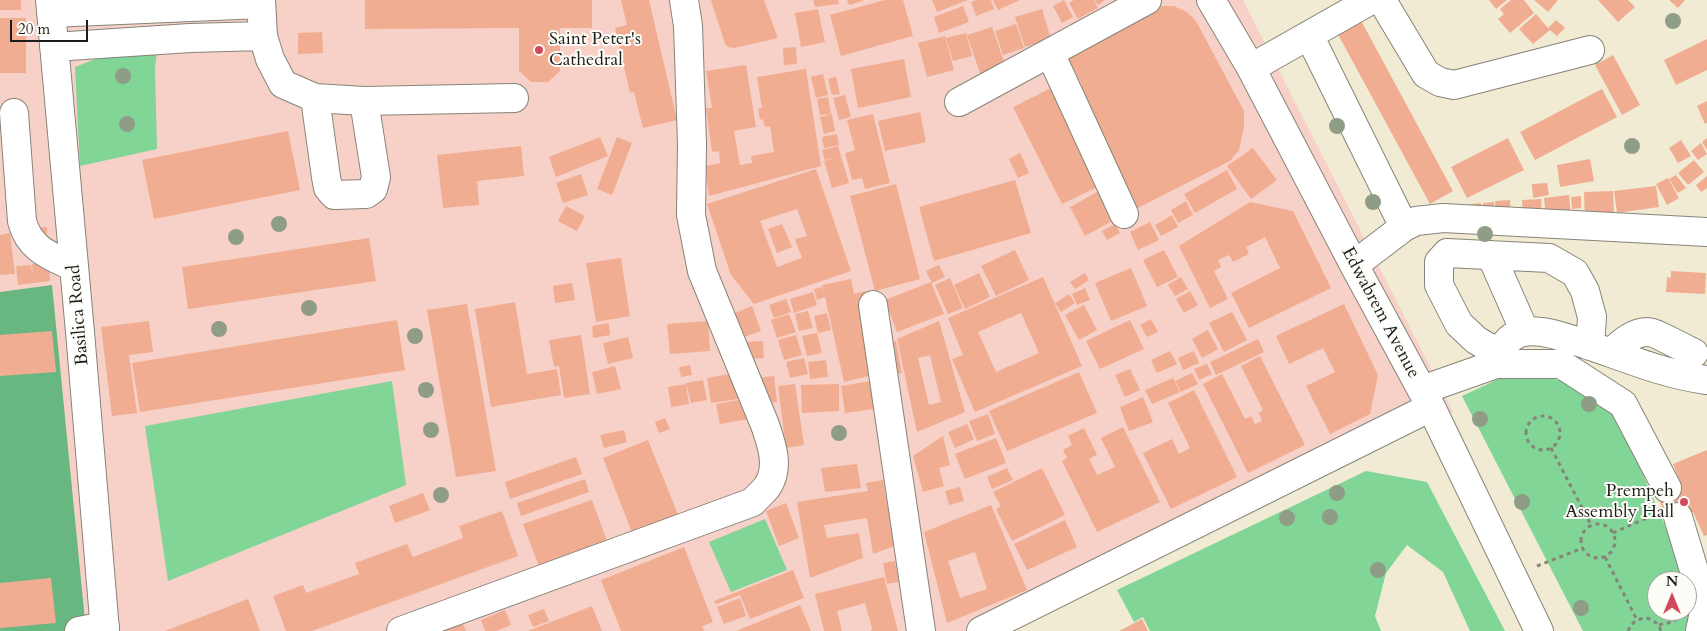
<!DOCTYPE html>
<style>
body{margin:0}
#map{position:relative;width:1707px;height:631px;overflow:hidden;background:#f1ebd3;font-family:Cardo,serif}
canvas{display:block}
.north{position:absolute;left:1647px;top:571px;width:50px;height:50px;box-sizing:border-box;background:#fdfcf7;border:1px solid #a3a29f;border-radius:50%;rotate:0deg;font-size:14px;font-weight:700;line-height:20px;text-align:center;color:#1c1c1c}
.north::after{content:'';display:block;margin:auto;width:18px;height:22px;background:#d1495b;clip-path:polygon(50% 0,100% 100%,50% 72%,0 100%)}
.scale{position:absolute;left:10px;top:20px;width:78px;height:22px;box-sizing:border-box;border:2px solid #1c1c1c;border-top:0;padding-left:6px;font-size:15px;line-height:18px;white-space:nowrap;color:#1c1c1c;-webkit-text-stroke:4px #fdfcf7;paint-order:stroke}
</style>
<div id="map">
<canvas width="1707" height="631"></canvas>
<div class="north">N</div>
<div class="scale">20 m</div>
</div>
<script>
const ctx = document.querySelector('canvas').getContext('2d');
ctx.lineJoin = 'round';
function paint(path, color) { ctx.fillStyle = color; ctx.fill(path, 'evenodd'); }
function trace(path, color, width, dash) { ctx.strokeStyle = color; ctx.lineWidth = width; ctx.lineCap = dash ? 'butt' : 'round'; ctx.setLineDash(dash || []); ctx.stroke(path); }
function write(font, color, halo, rows, align = 'center') {
  ctx.font = font + ' Cardo,serif'; ctx.lineWidth = 4; ctx.setLineDash([]); ctx.textBaseline = 'middle'; ctx.strokeStyle = halo; ctx.fillStyle = color; for (const [text, x, y, turn = 0] of rows) {
    ctx.save(); ctx.translate(x, y); ctx.rotate((+turn || 0) * Math.PI / 180); ctx.textAlign = isNaN(turn) ? turn : align; if (halo) ctx.strokeText(text, 0, 0); ctx.fillText(text, 0, 0); ctx.restore();
  }
}
paint(new Path2D(`
 M0 0H1243L1453 412 1005 631H0Z`), '#f7d1c8');
paint(new Path2D(`
 M157 49 155 69 157 149 80 166 75 67 116 51Z
 M1534 374 1562 381 1616 411 1691 587V631H1583L1462 396 1505 376ZM1657 581H1687V611H1657Z
 M392 381 406 485 168 581 145 426Z
 M1366 471 1427 482 1505 631H1470L1443 572 1407 545 1386 573 1375 616 1381 631H1150L1143 617 1134 622 1117 590Z
 M765 519 787 570 731 592 709 542Z`), '#81d597');
paint(new Path2D(`
 M52 285 86 631H0V292Z`), '#68b680');
paint(new Path2D(`
 M0 0H21V10H0Z
 M365 0H592V28H560V71L548 82H531L519 71V28L365 29Z
 M621 0H649L677 120 643 128 634 92 630 93 615 28 627 25Z
 M711 0H764L778 38 734 48 728 47 725 44Z
 M813 0H838L839 4 815 7Z
 M847 0H863V1L849 5Z
 M885 0H903L913 36 841 56 830 15Z
 M932 0H968L937 12Z
 M976 0H991L994 9 976 16 971 2Z
 M993 0H1020L998 10Z
 M1064 0 1073 17 1062 23 1053 6Z
 M1074 0H1094L1098 8 1078 19 1069 3Z
 M1095 0H1105L1098 5Z
 M1489 0H1507L1496 9Z
 M1511 0H1524L1534 13 1510 33 1498 19 1504 14 1500 9Z
 M1534 0H1558L1548 12Z
 M1598 0H1628L1635 7 1618 22Z
 M1669 0H1685L1678 8Z
 M963 6 969 22 939 33 934 17Z
 M1155 6H1174L1187 12 1196 21 1244 111V127L1239 150 1230 161 1136 209 1074 89 1082 85 1065 53Z
 M818 9 825 42 801 47 795 13Z
 M1042 9 1051 39 1025 47 1015 17Z
 M1536 14 1548 28 1556 20 1565 28 1557 36 1550 30 1533 44 1519 29Z
 M1358 15 1453 191 1430 204 1334 27Z
 M0 18H26V73H0Z
 M1016 24 1024 48 1003 55 995 31Z
 M992 27 1007 70 982 79 967 35Z
 M322 32 323 53 298 54V33Z
 M966 33 972 56 953 61 946 38Z
 M945 36 954 70 927 77 918 43Z
 M1707 39V70L1676 85 1664 60Z
 M796 47 797 64 784 65 783 48Z
 M1613 55 1640 105 1622 115 1595 65Z
 M904 59 911 97 858 108 851 69Z
 M746 65 756 127 734 131 740 165 752 163 751 156 774 152 770 126 765 127 763 119 760 120 758 109 762 108 757 77 806 69 821 166 709 196 705 166 720 163 719 151 712 152 706 108H712L706 71Z
 M823 74 828 95 816 98 811 77Z
 M836 77 840 94 832 95 828 79Z
 M1055 86 1104 184 1062 204 1013 107Z
 M1602 89 1617 117 1535 160 1520 132Z
 M845 95 851 117 839 120 833 98Z
 M828 97 831 114 820 115 817 99Z
 M1707 101V123L1705 124 1697 106Z
 M920 112 926 142 885 151 878 121Z
 M832 114 835 131 824 134 820 117Z
 M873 114 890 183 865 189 862 178 852 180 845 153 855 150 847 120Z
 M288 131 300 190 154 219 142 160Z
 M837 134 839 145 824 148 822 137Z
 M600 137 608 156 556 177 549 157Z
 M617 137 632 143 612 195 597 189Z
 M1508 138 1524 170 1467 198 1451 167Z
 M1707 138V150L1702 142Z
 M1681 140 1691 156 1678 163 1669 148Z
 M1701 143 1707 154 1698 160 1691 151Z
 M521 146 524 176 477 181 479 205 443 208 437 155Z
 M838 146 849 183 832 188 824 161 836 158 825 160 822 150Z
 M1253 148 1277 180 1251 199 1227 166Z
 M1020 153 1029 173 1018 178 1009 159Z
 M1590 159 1594 181 1560 187 1557 165Z
 M1694 160 1704 172 1688 185 1678 173Z
 M816 169 851 271 754 304 731 275 707 204ZM797 209 807 236 795 239 802 258 777 267 760 221Z
 M1227 170 1237 189 1195 213 1184 194Z
 M581 174 588 195 563 203 556 183Z
 M1676 175 1686 188 1678 193 1669 179Z
 M1707 176V188L1701 192 1696 185Z
 M1668 178 1679 198 1667 205 1656 184Z
 M1015 180 1031 233 934 261 919 207Z
 M1547 183 1549 195 1533 198 1532 184Z
 M896 184 920 279 875 291 850 196Z
 M1656 186 1659 207 1617 213 1614 191Z
 M1099 191 1114 220 1085 236 1070 207Z
 M1613 191 1614 215 1585 217 1584 192Z
 M1569 195 1571 216 1546 218 1544 198Z
 M1581 196V208L1572 209 1571 197Z
 M1541 199 1542 219 1523 220 1522 200Z
 M1510 200 1511 216 1496 217 1495 201Z
 M1186 201 1193 215 1178 223 1171 210Z
 M1250 202 1293 211 1331 288 1249 328 1231 293 1280 268 1265 237 1246 247 1249 254 1233 262 1229 255 1218 260 1221 267 1214 271 1228 299 1210 308 1179 246Z
 M1494 202 1495 216 1484 217 1483 203Z
 M1481 203 1482 217H1471V204Z
 M566 206 585 216 577 231 558 221Z
 M1172 215 1178 227 1161 236 1155 225Z
 M1150 222 1159 240 1138 250 1130 232Z
 M782 224 792 247 777 253 768 229Z
 M1115 224 1120 233 1107 240 1102 231Z
 M36 227H47V239Z
 M10 233 15 274 0 275V235Z
 M369 238 376 281 188 309 182 267Z
 M1015 250 1029 280 996 296 981 266Z
 M1164 250 1178 277 1157 287 1143 260Z
 M621 258 630 316 596 322 586 263Z
 M49 263 50 281 18 285 16 266 31 265 33 277 32 264Z
 M939 265 945 277 932 283 926 271Z
 M1131 268 1147 306 1111 321 1095 283Z
 M1671 271 1706 273 1705 294 1666 292 1667 277 1671 278Z
 M979 273 990 297 965 309 954 285Z
 M1085 273 1089 280 1075 289 1070 282Z
 M1043 277 1082 366 975 412 952 359 963 355 948 318ZM1021 313 1039 353 996 372 978 332Z
 M1181 277 1188 289 1175 296 1168 285Z
 M950 278 963 308 948 314 935 285Z
 M851 279 854 294 865 291 873 327 862 329 873 375 844 382 825 297 817 300 814 289 822 287 825 296 822 285Z
 M931 282 944 314 897 332 885 300Z
 M572 283 575 300 555 303 553 286Z
 M1085 288 1090 300 1077 305 1072 294Z
 M1190 291 1198 305 1184 313 1176 299Z
 M813 292 817 305 794 313 790 299Z
 M1069 294 1075 303 1061 312 1055 303Z
 M786 299 791 312 774 318 769 305Z
 M515 302 527 374 557 369 561 395 491 407 475 309Z
 M467 304 496 471 456 477 427 310Z
 M1344 304 1378 375 1370 414 1330 434 1306 386 1335 372 1323 348 1289 364 1276 336Z
 M1084 305 1097 330 1079 340 1065 315Z
 M752 306 761 331 744 337 735 313Z
 M808 311 813 328 799 331 795 314Z
 M1232 312 1247 340 1224 352 1209 323Z
 M827 313 831 330 818 333 814 316Z
 M789 314 796 332 777 338 771 320Z
 M1151 319 1158 332 1147 337 1140 325Z
 M397 320 405 370 140 412 132 363Z
 M1130 320 1144 349 1100 369 1086 341Z
 M149 321 153 352 129 355 137 413 112 416 101 327Z
 M708 321 710 351 670 354 667 324Z
 M939 321 965 412 917 432 897 339ZM930 355 941 402 929 405 918 358Z
 M609 323 610 335 593 338 592 326Z
 M1208 330 1218 349 1202 358 1192 339Z
 M52 331 56 372 0 376V335Z
 M817 333 822 353 807 356 802 336Z
 M581 335 590 394 564 398 559 366 554 367 549 340Z
 M796 335 802 355 784 360 778 340Z
 M628 337 633 358 608 364 603 343Z
 M1258 339 1264 352 1216 375 1210 362Z
 M763 341 764 358 746 359V342Z
 M896 341 902 373 891 375 885 343Z
 M1170 351 1177 364 1157 373 1151 360Z
 M1194 351 1199 363 1183 370 1178 358Z
 M1260 356 1305 445 1248 473 1203 384 1222 374 1245 419 1251 416 1255 424 1262 421 1259 413 1263 410 1241 366Z
 M804 358 808 374 790 378 786 362Z
 M826 360 828 377 810 379 808 362Z
 M1207 364 1212 374 1199 380 1194 369Z
 M690 365 692 375 681 377 679 367Z
 M615 366 621 389 597 394 592 372Z
 M1130 369 1140 390 1125 397 1115 375Z
 M741 372 745 398 711 403 707 378Z
 M1079 372 1097 413 1007 451 989 411Z
 M1192 373 1198 384 1181 392 1175 381Z
 M774 376 777 402 757 404 755 378Z
 M1173 378 1180 392 1152 404 1145 390Z
 M703 380 707 400 691 403 686 383Z
 M870 381 874 409 845 413 841 386Z
 M686 384 689 404 671 407 668 387Z
 M795 384 804 445 786 448 778 386Z
 M839 384V411L802 413 801 385Z
 M1194 390 1237 477 1171 509 1143 453 1172 439 1179 454 1190 448 1168 403Z
 M1143 397 1153 422 1129 431 1120 407Z
 M743 399 755 418 720 424 716 404Z
 M988 414 995 434 977 441 969 421Z
 M665 418 670 429 659 433 655 422Z
 M967 424 974 439 955 448 948 432Z
 M1123 427 1160 502 1097 532 1062 461 1067 458 1063 450 1072 445 1068 436 1084 428 1097 455 1089 459 1097 475 1115 467 1101 438Z
 M624 430 627 442 604 448 600 435Z
 M943 436 950 465 939 468 944 486 923 492 913 456Z
 M996 438 1006 463 965 479 955 454Z
 M648 440 679 517 633 535 603 458Z
 M1707 450V535L1704 536 1693 512 1668 522 1656 492 1680 482 1673 464Z
 M576 457 582 474 510 499 505 482Z
 M857 464 861 488 825 492 821 468Z
 M1007 468 1013 480 992 489 987 477Z
 M1042 468 1065 515 1012 541 996 509 1001 506 993 492Z
 M585 479 589 492 521 516 517 503Z
 M883 480 894 546 873 554 867 518 824 525 827 538 859 533 863 558 810 578 797 502 868 491 866 483Z
 M960 487 964 501 949 505 945 491Z
 M423 493 430 510 395 523 389 506Z
 M592 500 608 544 540 569 523 524Z
 M786 503 799 538 779 546 766 511Z
 M991 505 1027 590 947 623 924 532ZM975 552 987 589 960 598 948 561Z
 M502 511 518 556 312 631H286L273 596 303 585 306 593 359 574 355 563 407 544 413 557 463 538 459 526Z
 M1065 520 1077 547 1027 570 1014 544Z
 M684 547 713 622 702 626 704 631H621L601 580Z
 M895 561 899 582 887 584 883 563Z
 M793 570 804 598 750 619 740 595 716 604 714 601Z
 M884 577 898 631H871L872 628 865 603 837 611 842 631H824L815 594Z
 M51 578 56 623 0 628V583Z
 M740 598 746 616 724 624 717 607Z
 M248 599 260 631H165Z
 M800 605 811 631H736Z
 M592 606 602 631H528Z
 M544 609 549 621 533 627 528 615Z
 M505 610 511 625 496 631H485L481 620Z
 M460 617 466 631H441L439 625Z
 M1142 619 1148 631H1119Z`), '#f0ad92');
const minor = new Path2D(`
 M50 0 80 332 105 631
 M261 0 263 36 270 59 283 84 315 98 364 101 514 98
 M1211 0 1251 68 1354 265 1431 407 1539 631
 M1373 0 1383 2 1426 74 1440 82 1454 85 1590 50
 M51 13 261 4
 M1309 35 1404 227
 M54 47 190 38 263 36
 M1050 53 1124 214
 M1251 68 1371 0
 M315 98 326 177 328 188 334 195 366 194 373 189 376 177 364 101
 M959 102 1147 0
 M14 113 22 221C29 249 50 256 74 267
 M1491 255 1525 332
 M1354 265 1404 227 1416 221 1443 218 1707 232
 M873 305 921 631
 M1498 353 1476 340 1459 324 1439 285V262L1447 253 1549 258 1575 273 1585 291 1592 317 1590 346
 M1611 353C1621 343 1633 332 1648 332 1655 332 1685 349 1694 353
 M1496 364C1499 350 1508 335 1524 332 1544 328 1574 341 1594 347 1631 360 1668 375 1707 380
 M1422 390 1496 364H1561L1623 404 1667 488
 M1678 517 1705 607 1700 631
 M79 631 105 626
 M401 631 753 502C757 497 763 492 767 487 780 468 772 445 765 425L702 271 691 215 692 144 688 26 684 0
 M981 631 1431 407`);
trace(minor, '#868478', 30);
trace(new Path2D(`
 M1526 433a17 17 0 1 1 34 0a17 17 0 1 1-34 0Z
 M1551 448 1591 525
 M1581 541a17 17 0 1 1 34 0a17 17 0 1 1-34 0Z
 M1613 533 1651 516
 M1605 557 1637 620
 M1537 566 1583 548
 M1659 625 1676 621
 M1628 631C1635 614 1655 614 1661 631`), '#868478', 3, [4, 4]);
trace(minor, '#fff', 28);
ctx.fillStyle = '#8f9d86';
for (const [x, y] of [
 [1673,21],
 [123,76],
 [127,124],
 [1337,126],
 [1632,146],
 [1373,202],
 [279,224],
 [1485,234],
 [236,237],
 [309,308],
 [219,329],
 [415,336],
 [426,390],
 [1589,404],
 [1480,419],
 [431,430],
 [839,433],
 [1337,493],
 [441,495],
 [1522,502],
 [1330,517],
 [1287,518],
 [1378,570],
 [1581,608]
]) { ctx.beginPath(); ctx.arc(x, y, 8, 0, 2 * Math.PI); ctx.fill(); }
for (const [x, y, r, color] of [
 [539,50,5,"#d1495b"],
 [1684,502,5,"#d1495b"]
]) { const dot = new Path2D(); dot.arc(x, y, r, 0, 2 * Math.PI); ctx.fillStyle = color; ctx.fill(dot); trace(dot, '#fdfcf7', 2); }
write('18px', '#1c1c1c', '#fdfcf7', [
 ["Saint Peter's",549,40],
 ["Cathedral",549,61],
 ["Prempeh",1674,492,"right"],
 ["Assembly Hall",1674,513,"right"]
], 'left');
write('18px', '#1c1c1c', '#fdfcf7', [
 ["Edwabrem Avenue",1380,313,62],
 ["Basilica Road",79,315,-95]
]);
</script>
